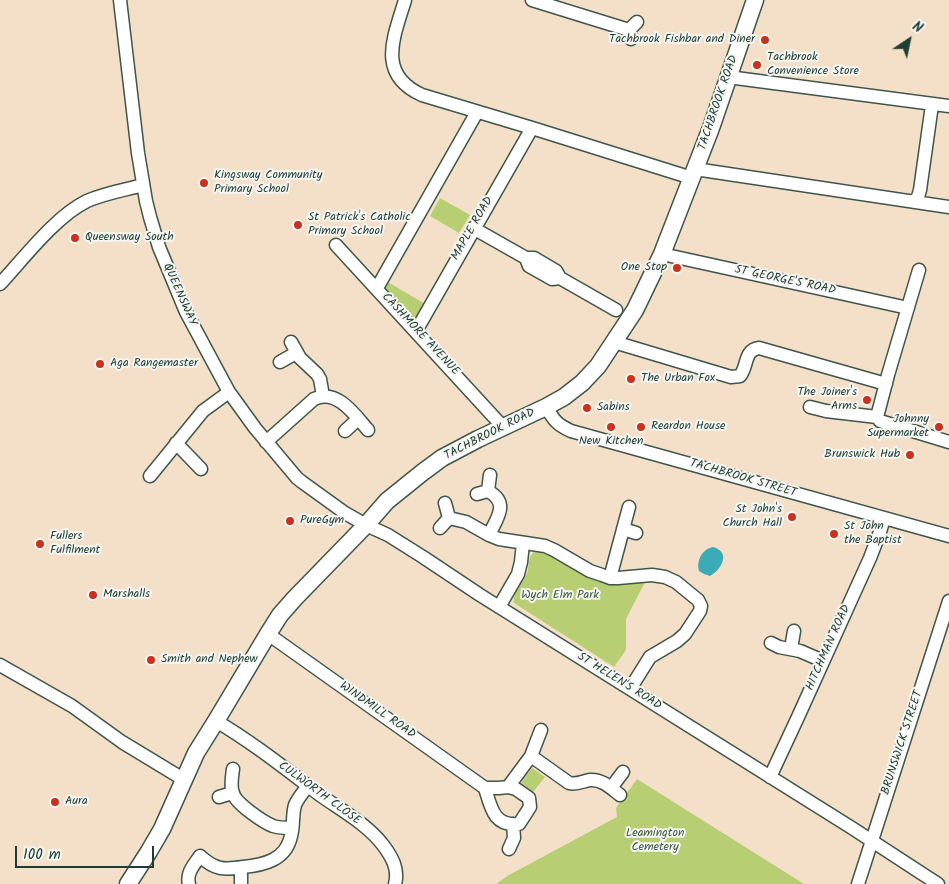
<!DOCTYPE html>
<style>
body{margin:0}
#map{position:relative;width:949px;height:884px;overflow:hidden;background:#f4e0c8;font-family:Kalam,sans-serif}
canvas{display:block}
.north{position:absolute;left:884px;top:15px;width:50px;height:50px;-webkit-text-stroke:4px #f6f6f2;paint-order:stroke;rotate:34deg;font-size:14px;font-weight:700;line-height:20px;text-align:center;color:#1f3d34}
.north::after{content:'';display:block;margin:auto;width:18px;height:22px;background:#1f3d34;clip-path:polygon(50% 0,100% 100%,50% 72%,0 100%)}
.scale{position:absolute;left:15px;top:846px;width:139px;height:22px;box-sizing:border-box;border:2px solid #1f3d34;border-top:0;padding-left:6px;font-size:15px;line-height:18px;white-space:nowrap;color:#1f3d34;-webkit-text-stroke:4px #f6f6f2;paint-order:stroke}
</style>
<div id="map">
<canvas width="949" height="884"></canvas>
<div class="north">N</div>
<div class="scale">100 m</div>
</div>
<script>
const ctx = document.querySelector('canvas').getContext('2d');
ctx.lineJoin = 'round';
function paint(path, color) { ctx.fillStyle = color; ctx.fill(path, 'evenodd'); }
function trace(path, color, width, dash) { ctx.strokeStyle = color; ctx.lineWidth = width; ctx.lineCap = dash ? 'butt' : 'round'; ctx.setLineDash(dash || []); ctx.stroke(path); }
function write(font, color, halo, rows, align = 'center') {
  ctx.font = font + ' Kalam,sans-serif'; ctx.lineWidth = 4; ctx.setLineDash([]); ctx.textBaseline = 'middle'; ctx.strokeStyle = halo; ctx.fillStyle = color; for (const [text, x, y, turn = 0] of rows) {
    ctx.save(); ctx.translate(x, y); ctx.rotate((+turn || 0) * Math.PI / 180); ctx.textAlign = isNaN(turn) ? turn : align; if (halo) ctx.strokeText(text, 0, 0); ctx.fillText(text, 0, 0); ctx.restore();
  }
}
paint(new Path2D(`
 M440 198 470 215 459 233 430 216Z
 M386 281 427 305 416 322 387 292 385 287Z
 M534 552C563 554 583 581 612 585L645 582 626 619V650L614 667 514 603C512 590 525 582 528 570 529 563 528 557 534 552Z
 M532 768 545 777 533 792 521 783Z
 M637 779 804 884H496L509 875 617 817 616 808Z`), '#b7ce72');
paint(new Path2D(`
 M713 547C731 552 722 569 710 576L704 574 699 571C696 561 702 549 713 547Z`), '#3bacb7');
const minor = new Path2D(`
 M120 0 138 153 146 201 150 217 159 247 186 312 229 392 255 428 297 478 302 482 345 513 366 525 388 535 423 557 480 595 852 828 938 884
 M405 0C394 37 376 74 422 95L532 128 692 178
 M532 0 629 30
 M631 39 629 30 637 22
 M728 77 949 106
 M695 169 949 207
 M914 201 918 197 920 190 932 105
 M473 228 526 258H534L556 271 560 278 616 310
 M336 245 503 427
 M662 254 908 308
 M526 258 529 266 552 279 560 278
 M0 284C24 258 56 216 87 201 105 193 125 190 143 185
 M377 288 477 112
 M416 331 532 128
 M291 342 300 358 317 374 320 379 323 396
 M614 342 731 377 740 376C748 366 744 350 759 348L886 384
 M280 362 296 353
 M546 407C554 420 556 424 571 431L949 536
 M810 407 826 411 877 417 880 421 949 442
 M877 417 888 375 919 270
 M345 431 358 419
 M266 442 314 399C337 388 355 415 368 430
 M176 443 201 469
 M150 476 203 411 229 392
 M488 491 490 475
 M477 494 488 491C510 503 497 518 489 535
 M449 518 466 522 489 535 499 539 545 546 554 550 590 571 602 575 610 578H618L652 575 665 577 676 582 698 600 701 606 700 611 685 634 677 641 650 657 630 689
 M440 528 449 518 445 503
 M623 529 636 533
 M610 578 629 507
 M499 607 518 574 521 562 523 543
 M268 634 485 788
 M771 643 779 647 800 651 823 661
 M791 649 794 631
 M0 665 72 706 122 742 183 779
 M216 721C252 742 287 770 320 795 341 810 367 824 383 845 392 857 399 869 395 884
 M531 756 569 783C577 785 583 781 590 780 602 779 611 788 620 795
 M233 769C232 777 230 786 233 793 235 803 263 822 273 826 279 828 286 828 292 828
 M770 777 798 717 870 558 880 532 884 518
 M508 787 516 789 529 798 530 807 519 824C494 827 491 808 485 788H499Z
 M508 787 531 756 541 730
 M611 788 623 772
 M219 797 232 793
 M509 849 514 838 513 824
 M189 884C186 873 194 865 200 856 215 870 224 870 243 867 264 865 286 860 291 836 294 826 292 815 295 805 298 798 303 792 308 786
 M241 884V868
 M858 884 949 601`);
const major = new Path2D(`
 M128 884 148 853 162 829 196 753 216 721 268 634 280 615 295 598 366 525 387 501 423 472 442 458 478 439 546 407 564 397 582 383 598 366 635 310 662 254 711 128 755 0`);
trace(minor, '#3f554a', 15);
trace(major, '#3f554a', 19);
trace(minor, '#fff', 12);
trace(major, '#fff', 16);
for (const [x, y, r, color] of [
 [765,40,5,"#c8321e"],
 [757,65,5,"#c8321e"],
 [204,183,5,"#c8321e"],
 [298,225,5,"#c8321e"],
 [75,238,5,"#c8321e"],
 [677,268,5,"#c8321e"],
 [100,364,5,"#c8321e"],
 [631,379,5,"#c8321e"],
 [867,400,5,"#c8321e"],
 [587,408,5,"#c8321e"],
 [611,427,5,"#c8321e"],
 [641,427,5,"#c8321e"],
 [939,427,5,"#c8321e"],
 [910,455,5,"#c8321e"],
 [792,517,5,"#c8321e"],
 [290,521,5,"#c8321e"],
 [834,534,5,"#c8321e"],
 [40,544,5,"#c8321e"],
 [93,595,5,"#c8321e"],
 [151,660,5,"#c8321e"],
 [55,802,5,"#c8321e"]
]) { const dot = new Path2D(); dot.arc(x, y, r, 0, 2 * Math.PI); ctx.fillStyle = color; ctx.fill(dot); trace(dot, '#f6f6f2', 2); }
write('12px', '#1f3d34', '#f6f6f2', [
 ["Tachbrook Fishbar and Diner",755,40,"right"],
 ["Tachbrook",767,58],
 ["Convenience Store",767,72],
 ["Kingsway Community",214,176],
 ["Primary School",214,190],
 ["St Patrick's Catholic",308,218],
 ["Primary School",308,232],
 ["Queensway South",85,238],
 ["One Stop",667,268,"right"],
 ["Aga Rangemaster",110,364],
 ["The Urban Fox",641,379],
 ["The Joiner's",857,393,"right"],
 ["Arms",857,407,"right"],
 ["Sabins",597,408],
 ["Johnny",929,420,"right"],
 ["Supermarket",929,434,"right"],
 ["Reardon House",651,427],
 ["New Kitchen",611,442,"center"],
 ["Brunswick Hub",900,455,"right"],
 ["St John's",782,510,"right"],
 ["Church Hall",782,524,"right"],
 ["PureGym",300,521],
 ["St John",844,527],
 ["the Baptist",844,541],
 ["Fullers",50,537],
 ["Fulfilment",50,551],
 ["Marshalls",103,595],
 ["Smith and Nephew",161,660],
 ["Aura",65,802]
], 'left');
write('12px', '#1f3d34', '#f6f6f2', [
 ["TACHBROOK ROAD",719,103,-71],
 ["MAPLE ROAD",473,229,-60],
 ["ST GEORGE'S ROAD",785,281,12],
 ["QUEENSWAY",179,295,66],
 ["CASHMORE AVENUE",420,335,47],
 ["TACHBROOK ROAD",490,435,-27],
 ["TACHBROOK STREET",743,479,16],
 ["HITCHMAN ROAD",829,648,-66],
 ["ST HELEN'S ROAD",619,682,32],
 ["WINDMILL ROAD",377,711,35],
 ["BRUNSWICK STREET",903,743,-72],
 ["CULWORTH CLOSE",319,794,36]
]);
write('12px', '#3d5a40', '#f6f6f2', [
 ["Wych Elm Park",560,596],
 ["Leamington",655,834],
 ["Cemetery",655,848]
]);
</script>
